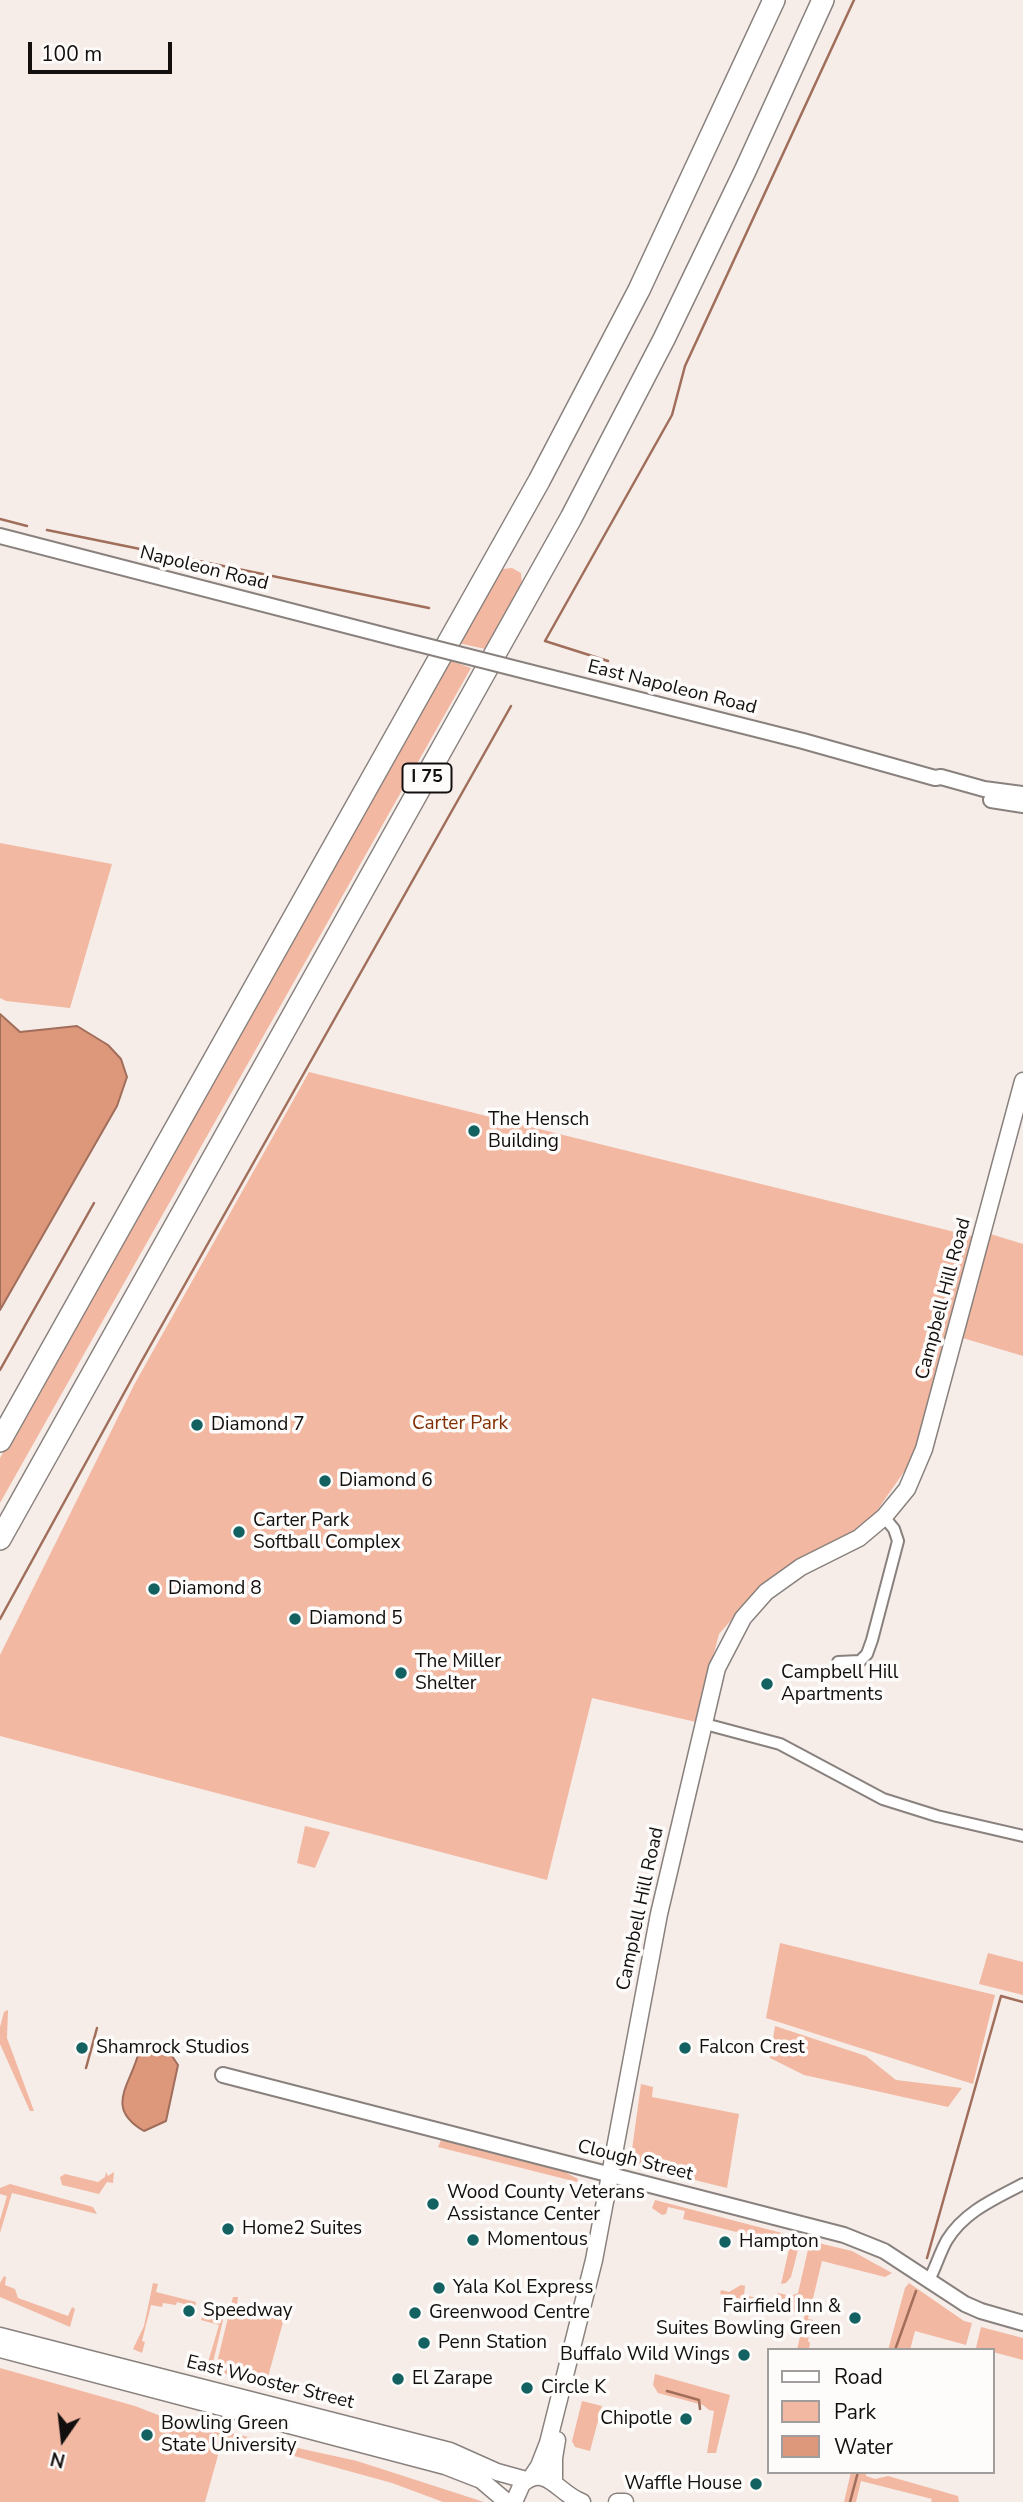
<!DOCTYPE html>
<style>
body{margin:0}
#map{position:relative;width:1023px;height:2502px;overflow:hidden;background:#f6ede9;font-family:"Nunito Sans",sans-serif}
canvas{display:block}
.legend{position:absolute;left:767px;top:2348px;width:228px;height:126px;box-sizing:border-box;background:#fefcfb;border:2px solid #a09d9c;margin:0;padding:9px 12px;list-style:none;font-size:21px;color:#120f0e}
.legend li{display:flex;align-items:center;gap:14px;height:35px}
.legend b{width:35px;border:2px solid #a09d9c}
.north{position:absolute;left:28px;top:2404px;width:70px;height:70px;-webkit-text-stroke:5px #fefcfb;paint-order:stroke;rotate:194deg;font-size:19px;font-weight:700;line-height:28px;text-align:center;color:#120f0e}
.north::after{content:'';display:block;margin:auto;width:24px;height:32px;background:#120f0e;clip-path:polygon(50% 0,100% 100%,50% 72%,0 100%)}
.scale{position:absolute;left:28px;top:42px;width:144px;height:32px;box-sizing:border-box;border:4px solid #120f0e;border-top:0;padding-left:9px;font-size:21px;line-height:24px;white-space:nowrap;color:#120f0e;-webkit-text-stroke:5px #fefcfb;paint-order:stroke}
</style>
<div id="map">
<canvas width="1023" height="2502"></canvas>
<ul class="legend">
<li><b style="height:9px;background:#fff"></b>Road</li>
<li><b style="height:19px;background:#f2b8a2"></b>Park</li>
<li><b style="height:19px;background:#dd977b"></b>Water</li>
</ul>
<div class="north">N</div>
<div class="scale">100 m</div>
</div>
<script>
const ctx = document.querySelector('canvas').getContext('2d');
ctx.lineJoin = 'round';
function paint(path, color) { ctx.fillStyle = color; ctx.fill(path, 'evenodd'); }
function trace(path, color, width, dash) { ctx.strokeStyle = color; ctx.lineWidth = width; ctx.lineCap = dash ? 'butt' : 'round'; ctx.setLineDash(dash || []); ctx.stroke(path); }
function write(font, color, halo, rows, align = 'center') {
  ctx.font = font + ' "Nunito Sans",sans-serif'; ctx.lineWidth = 7; ctx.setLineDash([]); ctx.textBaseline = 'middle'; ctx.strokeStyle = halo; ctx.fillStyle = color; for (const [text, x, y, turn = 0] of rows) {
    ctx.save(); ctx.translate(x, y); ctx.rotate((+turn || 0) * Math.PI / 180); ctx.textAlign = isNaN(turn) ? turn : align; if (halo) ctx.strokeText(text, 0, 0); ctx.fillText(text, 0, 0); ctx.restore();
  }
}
paint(new Path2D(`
 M512 568 521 573 522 583 490 650 458 643 503 569Z
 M449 660 471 668 0 1503V1458Z
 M0 843 112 864 70 1008 6 1001 0 998Z
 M309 1072 975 1237 915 1456 869 1522 754 1594 719 1634 696 1722 592 1698 547 1880 0 1736V1655L134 1385Z
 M984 1232 1023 1244V1356L956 1336Z
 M305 1826 330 1832 315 1868 297 1863Z
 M780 1943 995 1995 973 2084 766 2018Z
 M988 1953 1023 1962V1995L979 1984Z
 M8 2010 7 2038 34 2111H30L0 2044V2027L4 2012Z
 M775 2026 866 2056 896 2080 962 2088 948 2107 804 2075 770 2058Z
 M641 2084 653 2087 652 2097 739 2114 727 2188 630 2164Z
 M441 2140 563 2171 578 2179 577 2182 438 2147Z
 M106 2172 108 2176 114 2172 113 2183 107 2182 99 2194 62 2185 60 2177 65 2174 98 2182 105 2177Z
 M10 2184 93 2207 97 2214 12 2193 0 2233V2220L7 2196 0 2194V2188Z
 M655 2200 801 2238 791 2277 786 2283 781 2284 790 2245 683 2219 685 2211 668 2207 666 2214 662 2215 652 2208Z
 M810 2241 852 2251 892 2273 885 2277 822 2261 808 2319 813 2320 808 2341 810 2343 809 2350H797L805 2314 720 2294 721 2290 729 2292 741 2285 745 2286 744 2295 774 2302 778 2293 791 2296 798 2293Z
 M4 2276 6 2277 5 2285 15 2289 18 2298 68 2316 72 2307 75 2309 70 2327 0 2297V2283Z
 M153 2283 158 2284 156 2292 196 2302 195 2307 177 2302 176 2305 163 2303 162 2307 151 2305 142 2341 145 2342 142 2353 133 2349 144 2326Z
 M909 2283 964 2321 972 2323 966 2345 915 2331 910 2350H888L905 2288Z
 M233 2297H238L237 2305 280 2317 281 2314 285 2315 266 2384 215 2371Z
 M205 2304 220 2308 224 2316 211 2371 206 2369 219 2325 201 2320Z
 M981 2327 1023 2338V2360L993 2352V2350L976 2348Z
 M0 2368 135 2406 171 2420 357 2461 484 2502H443L392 2483 265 2448 222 2441 205 2502H0Z
 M655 2374 730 2395 716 2453H707L714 2411 709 2410 703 2405 658 2393 653 2385Z
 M582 2401 602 2406 590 2451 575 2447 572 2441Z
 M851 2472H866V2476L875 2479 888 2476 958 2496 959 2502H931L932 2499 861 2481 856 2502H844Z`), '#f2b8a2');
const water = new Path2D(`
 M0 1014 20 1032 77 1026 108 1045 121 1059 127 1077 117 1106 0 1310Z
 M160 2046 166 2047 178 2065 166 2121 144 2131C105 2108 129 2087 138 2055L155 2051Z`);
paint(water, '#dd977b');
trace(water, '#a06e5a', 2);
trace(new Path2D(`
 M0 519 27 526
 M47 530 429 608
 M608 661 545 641 672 415 685 366 854 0
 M0 1370 94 1203
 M0 1619 140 1364 511 706
 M86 2068 97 2028
 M927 2258 1001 1996 1023 2002
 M895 2350 916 2291
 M667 2391 699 2400 700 2409
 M850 2502 858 2472`), '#a06e5a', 2.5);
const minor = new Path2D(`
 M838 1662 860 1661 867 1654 872 1640 898 1541 894 1529 884 1517
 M705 1724 780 1744 883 1799 937 1816 1023 1836
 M929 2280C936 2267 940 2252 947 2240 965 2211 995 2199 1023 2184`);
const tertiary = new Path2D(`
 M0 536 399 639
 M529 672 803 741 935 778 941 777 984 789 1023 794
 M991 800 1023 805
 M223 2075 844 2235 884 2251 965 2304 981 2311 1023 2323`);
const secondary = new Path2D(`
 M0 2336 450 2451 497 2472 526 2480
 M0 2349 445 2466 481 2480 507 2502
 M531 2478 539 2466 548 2443 594 2260 659 1914 717 1668 743 1618 766 1592 801 1567 859 1538 884 1517 907 1489 924 1449 1023 1081
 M554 2483V2458L557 2440
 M514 2502 522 2484C547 2463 558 2494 582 2502
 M617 2502H625`);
const motorway = new Path2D(`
 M0 1441 539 481 639 290 774 0
 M0 1539 571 518 664 339 745 171 823 0`);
trace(minor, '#89817d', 14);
trace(tertiary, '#89817d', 18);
trace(secondary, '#89817d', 19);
trace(motorway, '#89817d', 24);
trace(minor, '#fff', 10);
trace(tertiary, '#fff', 14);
trace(secondary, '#fff', 16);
trace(motorway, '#fff', 21);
const tertiaryBridge = new Path2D(`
 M399 639 529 672`);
trace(tertiaryBridge, '#89817d', 18, []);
trace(tertiaryBridge, '#fff', 14);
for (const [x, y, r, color] of [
 [474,1131,7,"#136261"],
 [197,1425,7,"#136261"],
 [325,1481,7,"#136261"],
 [239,1532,7,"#136261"],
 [154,1589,7,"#136261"],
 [295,1619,7,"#136261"],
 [401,1673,7,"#136261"],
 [767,1684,7,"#136261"],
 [82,2048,7,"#136261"],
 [685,2048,7,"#136261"],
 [433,2204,7,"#136261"],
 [228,2229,7,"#136261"],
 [473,2240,7,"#136261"],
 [725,2242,7,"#136261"],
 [439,2288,7,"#136261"],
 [189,2311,7,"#136261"],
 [415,2313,7,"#136261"],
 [855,2318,7,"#136261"],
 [424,2343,7,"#136261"],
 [744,2355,7,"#136261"],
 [398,2379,7,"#136261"],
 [527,2388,7,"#136261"],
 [686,2419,7,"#136261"],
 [147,2435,7,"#136261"],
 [756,2484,7,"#136261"]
]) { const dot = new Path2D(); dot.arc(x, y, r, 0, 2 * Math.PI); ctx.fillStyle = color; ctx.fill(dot); trace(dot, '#fefcfb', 2.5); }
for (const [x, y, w] of [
 [427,778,49]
]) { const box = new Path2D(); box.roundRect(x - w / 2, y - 14.5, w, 29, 5); ctx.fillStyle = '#fefcfb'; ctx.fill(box); trace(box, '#120f0e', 2); }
write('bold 18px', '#120f0e', null, [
 ["I 75",427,778]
]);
write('19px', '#120f0e', '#fefcfb', [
 ["Napoleon Road",204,569,14],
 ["East Napoleon Road",672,688,14],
 ["Campbell Hill Road",944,1299,-75],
 ["Campbell Hill Road",641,1909,-78],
 ["Clough Street",635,2161,14],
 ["East Wooster Street",270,2383,14]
]);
write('19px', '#120f0e', '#fefcfb', [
 ["The Hensch",488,1120],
 ["Building",488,1142],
 ["Diamond 7",211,1425],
 ["Diamond 6",339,1481],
 ["Carter Park",253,1521],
 ["Softball Complex",253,1543],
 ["Diamond 8",168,1589],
 ["Diamond 5",309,1619],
 ["The Miller",415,1662],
 ["Shelter",415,1684],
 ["Campbell Hill",781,1673],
 ["Apartments",781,1695],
 ["Shamrock Studios",96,2048],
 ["Falcon Crest",699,2048],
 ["Wood County Veterans",447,2193],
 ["Assistance Center",447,2215],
 ["Home2 Suites",242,2229],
 ["Momentous",487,2240],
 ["Hampton",739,2242],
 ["Yala Kol Express",453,2288],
 ["Fairfield Inn &",841,2307,"right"],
 ["Suites Bowling Green",841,2329,"right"],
 ["Speedway",203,2311],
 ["Greenwood Centre",429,2313],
 ["Penn Station",438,2343],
 ["Buffalo Wild Wings",730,2355,"right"],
 ["El Zarape",412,2379],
 ["Circle K",541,2388],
 ["Chipotle",672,2419,"right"],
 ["Bowling Green",161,2424],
 ["State University",161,2446],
 ["Waffle House",742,2484,"right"]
], 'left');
write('19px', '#812f02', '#fefcfb', [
 ["Carter Park",460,1424]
]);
</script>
